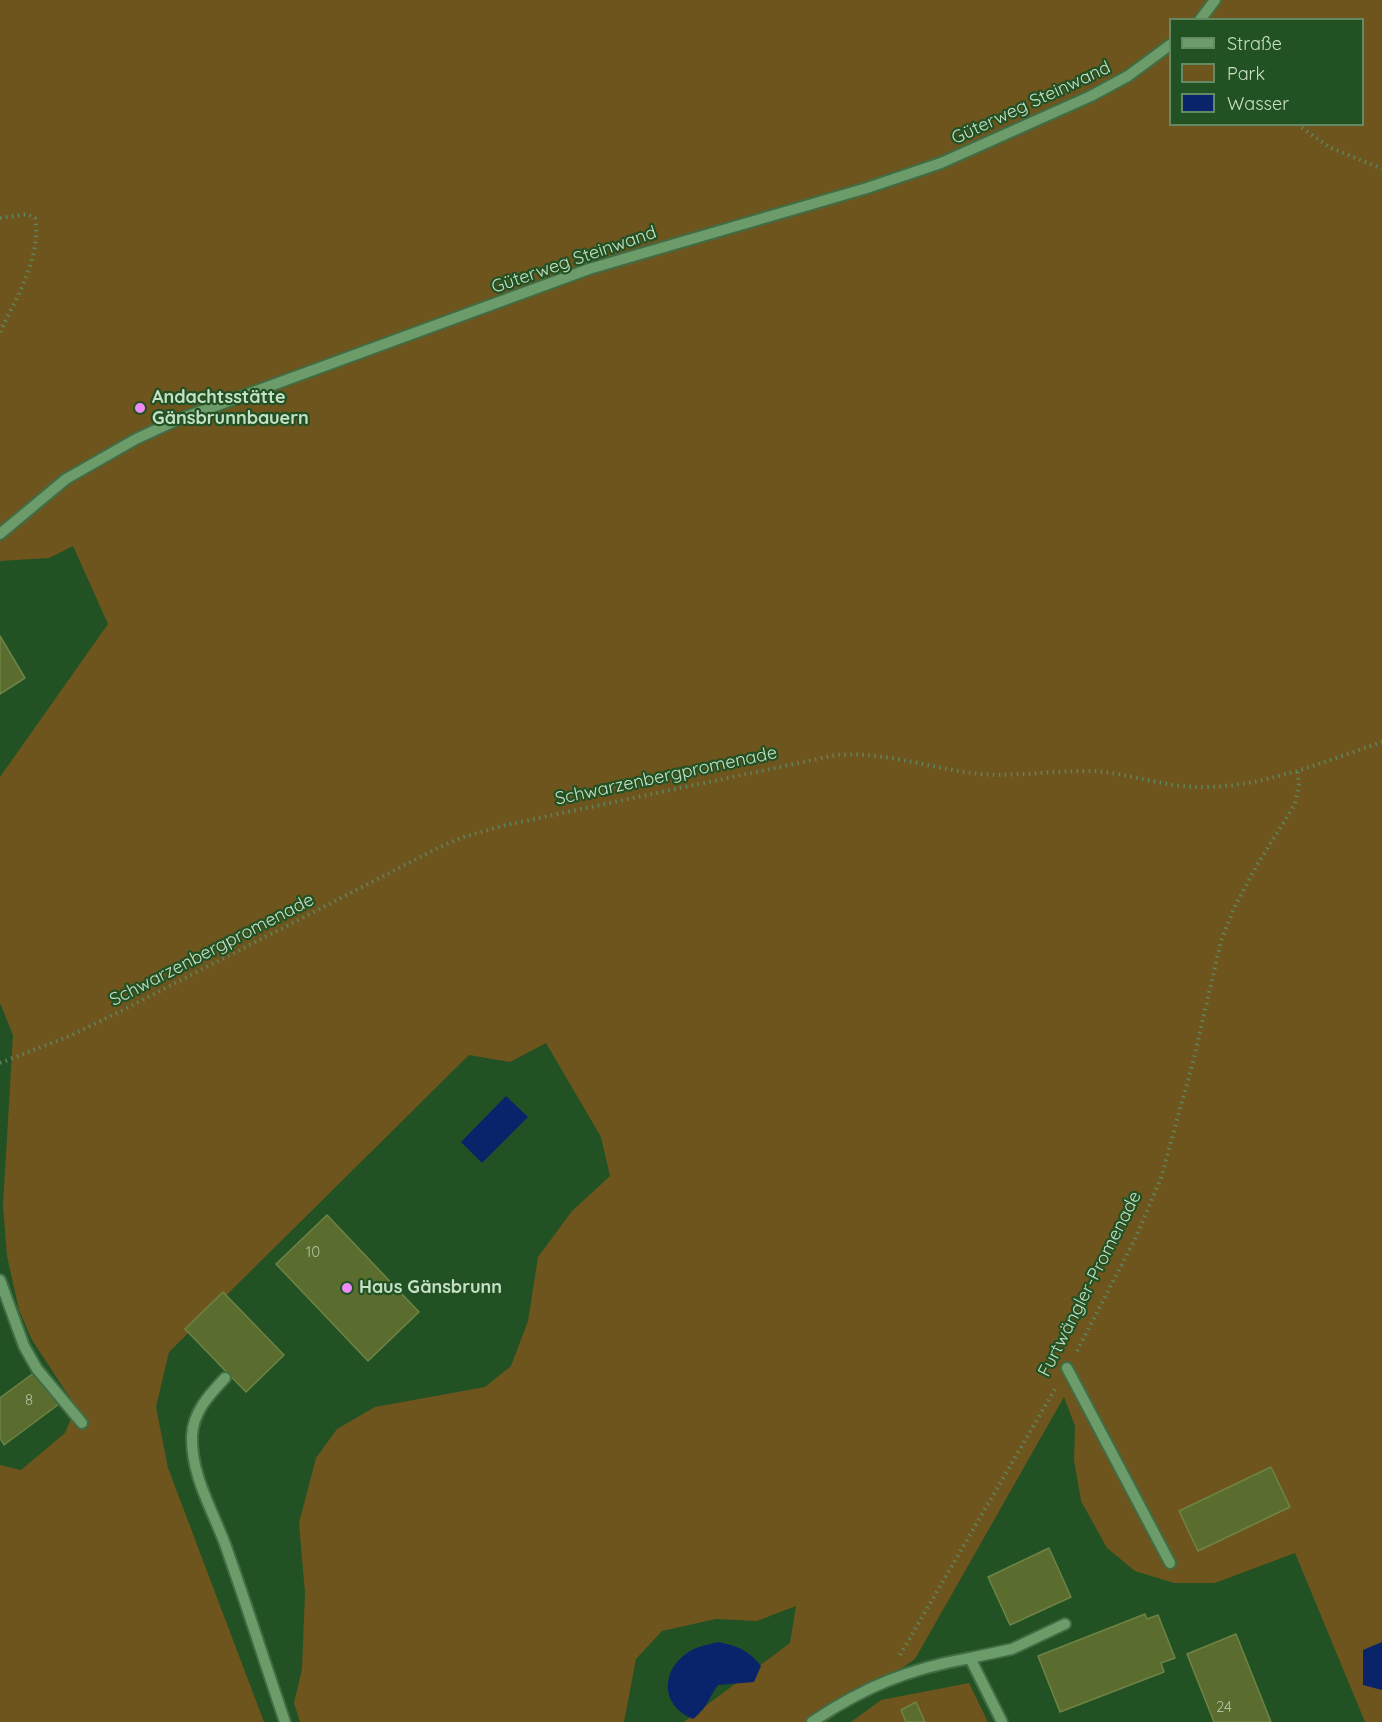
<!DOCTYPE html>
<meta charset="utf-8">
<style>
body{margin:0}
#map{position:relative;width:1382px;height:1722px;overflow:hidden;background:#225123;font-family:Quicksand,sans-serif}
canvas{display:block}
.legend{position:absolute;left:1169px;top:18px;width:195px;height:108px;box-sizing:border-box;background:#225123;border:2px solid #648a64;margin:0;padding:8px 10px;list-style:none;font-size:18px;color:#c6e0c6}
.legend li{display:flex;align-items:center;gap:12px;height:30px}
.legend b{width:30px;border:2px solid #648a64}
</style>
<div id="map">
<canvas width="1382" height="1722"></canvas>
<ul class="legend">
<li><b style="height:8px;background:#6b9c6a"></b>Straße</li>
<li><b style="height:16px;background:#6e551e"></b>Park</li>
<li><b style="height:16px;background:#0a246b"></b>Wasser</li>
</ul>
</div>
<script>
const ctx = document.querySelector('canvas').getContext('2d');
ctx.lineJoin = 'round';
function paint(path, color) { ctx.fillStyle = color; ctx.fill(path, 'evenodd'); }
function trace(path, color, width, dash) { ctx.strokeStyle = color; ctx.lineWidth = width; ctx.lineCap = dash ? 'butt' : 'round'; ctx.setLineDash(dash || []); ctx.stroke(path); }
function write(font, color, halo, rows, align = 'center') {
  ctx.font = font + ' Quicksand,sans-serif'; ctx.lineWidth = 4.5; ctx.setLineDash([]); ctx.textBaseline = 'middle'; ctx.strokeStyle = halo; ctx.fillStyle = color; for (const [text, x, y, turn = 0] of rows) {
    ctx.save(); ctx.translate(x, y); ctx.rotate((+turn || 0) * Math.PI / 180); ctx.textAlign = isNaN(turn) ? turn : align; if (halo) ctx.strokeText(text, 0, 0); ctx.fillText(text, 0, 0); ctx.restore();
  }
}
paint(new Path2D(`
 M0 0H1382V1722H1365L1295 1553 1215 1583H1174L1135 1571 1107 1548 1081 1501 1074 1460 1075 1426 1064 1397 915 1659 826 1722H684L790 1643 796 1606 757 1621 716 1619 662 1631 636 1659 624 1722H300L294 1703 302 1669 305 1593 299 1523 316 1458 337 1429 375 1407 485 1387 511 1366 528 1321 538 1257 572 1211 610 1176 601 1137 546 1043 510 1062 469 1055 169 1352 156 1407 168 1468 264 1722H0V1465L21 1470 65 1433 76 1407 32 1340 19 1310 7 1256 3 1206 13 1035 0 1003V777L108 624 73 546 49 558 0 561ZM1170 20H1362V124H1170Z
 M969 1683 988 1722H851L881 1700Z`), '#6e551e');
paint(new Path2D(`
 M506 1096 528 1117 482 1163 461 1142Z
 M718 1642C737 1646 749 1650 761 1666L754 1682 718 1685C707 1700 709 1706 693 1719 661 1706 660 1672 687 1653 697 1646 707 1645 718 1642Z
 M1382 1642V1690L1363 1685V1650Z`), '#0a246b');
const building = new Path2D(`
 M0 636 25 678 0 694Z
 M327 1215 419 1312 368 1361 276 1264Z
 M223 1292 284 1355 246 1392 185 1329Z
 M35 1372 59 1404 4 1445 0 1438V1398Z
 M1271 1467 1290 1507 1198 1551 1179 1511Z
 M1049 1548 1071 1597 1010 1625 988 1577Z
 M1145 1614 1147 1619 1158 1615 1175 1658 1161 1663 1164 1672 1060 1712 1038 1656Z
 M1236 1634 1271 1722H1214L1187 1654Z
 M916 1702 925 1722H906L901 1710Z`);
paint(building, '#5a6d2f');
trace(building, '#6f8345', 1.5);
const minor = new Path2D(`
 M1200 20 1215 0
 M0 534 66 479 136 439 177 420 589 269 867 188 941 163 1091 96 1128 76 1170 45
 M0 1280 24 1346 37 1369 82 1423
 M1067 1368 1170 1563
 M225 1378C209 1395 193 1412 192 1436 191 1475 212 1509 225 1544 246 1603 265 1663 285 1722
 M970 1658 1012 1649 1065 1624
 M812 1722C864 1687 908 1669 970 1658L1002 1722`);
trace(minor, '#416c44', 14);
trace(new Path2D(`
 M1297 124 1329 147 1382 169
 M0 218 27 214 35 218C42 257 16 298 0 332
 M0 1063 72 1035 127 1008 440 847 463 837 506 825 836 755C884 751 932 769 980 774 1018 777 1055 770 1093 771 1124 773 1153 783 1183 786 1251 793 1319 763 1382 742
 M1077 1351 1136 1237 1161 1178 1193 1062 1221 941 1234 908 1257 865 1295 804 1299 784 1297 770
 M900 1655 1055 1389`), '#5e855e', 4, [1.5, 4.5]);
trace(minor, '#6b9c6a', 10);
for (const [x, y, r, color] of [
 [140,408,6,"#ef8bf7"],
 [347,1288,6,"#ef8bf7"]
]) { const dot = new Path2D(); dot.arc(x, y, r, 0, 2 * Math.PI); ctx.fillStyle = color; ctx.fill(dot); trace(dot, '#225123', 2); }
write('15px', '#abc3a0', null, [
 ["10",313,1252],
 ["8",29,1400],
 ["24",1224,1707]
]);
write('18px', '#c6e0c6', '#225123', [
 ["Güterweg Steinwand",1031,103,-25],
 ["Güterweg Steinwand",574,260,-19],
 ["Schwarzenbergpromenade",666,776,-12],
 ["Schwarzenbergpromenade",212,950,-27],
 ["Furtwängler-Promenade",1090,1284,-63]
]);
write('bold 18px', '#c6e0c6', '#225123', [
 ["Andachtsstätte",152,398],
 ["Gänsbrunnbauern",152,419],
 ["Haus Gänsbrunn",359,1288]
], 'left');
</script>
